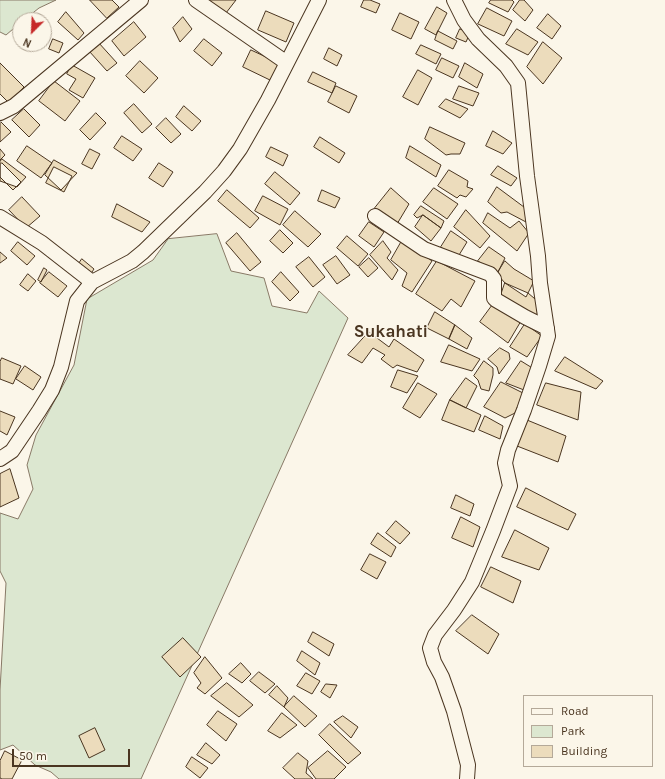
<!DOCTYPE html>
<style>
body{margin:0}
#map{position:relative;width:665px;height:779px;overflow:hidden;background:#fbf6e9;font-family:Karla,sans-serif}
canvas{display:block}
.legend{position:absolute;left:523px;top:695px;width:130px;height:72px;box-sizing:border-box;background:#fbf6e9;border:1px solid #b4a999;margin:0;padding:5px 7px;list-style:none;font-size:12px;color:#4a3520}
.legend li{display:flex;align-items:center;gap:8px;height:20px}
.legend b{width:20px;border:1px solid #b4a999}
.north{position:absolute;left:12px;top:12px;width:40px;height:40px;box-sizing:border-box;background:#fbf6e9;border:1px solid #b4a999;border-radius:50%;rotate:204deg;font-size:11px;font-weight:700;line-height:16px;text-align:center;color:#4a3520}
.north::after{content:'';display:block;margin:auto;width:14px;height:18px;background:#c62828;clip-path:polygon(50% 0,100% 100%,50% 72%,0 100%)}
.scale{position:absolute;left:12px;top:749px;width:118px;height:18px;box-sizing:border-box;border:2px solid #4a3520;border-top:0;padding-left:5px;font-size:12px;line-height:14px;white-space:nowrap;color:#4a3520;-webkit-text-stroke:3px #fbf6e9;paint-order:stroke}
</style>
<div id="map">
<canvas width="665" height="779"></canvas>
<ul class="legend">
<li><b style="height:5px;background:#fbf6e9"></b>Road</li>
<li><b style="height:11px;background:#dce7d0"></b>Park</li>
<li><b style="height:11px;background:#ecdcbc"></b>Building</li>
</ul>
<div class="north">N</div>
<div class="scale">50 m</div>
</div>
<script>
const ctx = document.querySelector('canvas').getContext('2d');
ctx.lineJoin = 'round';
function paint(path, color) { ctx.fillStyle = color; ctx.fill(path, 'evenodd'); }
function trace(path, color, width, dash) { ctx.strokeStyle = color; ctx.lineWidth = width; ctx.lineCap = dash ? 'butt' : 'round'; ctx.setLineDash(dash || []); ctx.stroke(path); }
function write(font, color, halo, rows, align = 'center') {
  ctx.font = font + ' Karla,sans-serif'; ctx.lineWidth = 3; ctx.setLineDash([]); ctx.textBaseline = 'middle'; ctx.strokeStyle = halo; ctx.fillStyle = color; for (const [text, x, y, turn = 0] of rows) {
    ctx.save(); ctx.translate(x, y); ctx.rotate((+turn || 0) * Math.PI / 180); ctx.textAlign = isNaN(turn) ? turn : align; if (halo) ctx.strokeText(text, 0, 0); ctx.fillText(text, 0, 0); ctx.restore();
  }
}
const green = new Path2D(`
 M0 0H56L39 8 24 20H20V23L6 35 0 32Z
 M217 234 231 271 264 278 272 306 307 313 319 291 348 318 141 779H59L51 772 35 765 13 745 0 750V690L6 583 0 571V513L18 519 33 489 27 465 36 435 74 365 87 299 153 260 168 239Z`);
paint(green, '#dce7d0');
trace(green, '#887966', 1);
const building = new Path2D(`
 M90 0H112L119 7 107 18Z
 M208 0H236L226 13Z
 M364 0H370L380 4 376 13 361 7Z
 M491 0H512L514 2 508 12 489 3Z
 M520 0H524L533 10 525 21 513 10Z
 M437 7 447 13 436 35 425 29Z
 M487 8 512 21 504 36 478 24Z
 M266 11 294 23 286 42 258 30Z
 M66 12 84 33 78 40 58 22Z
 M400 13 419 22 411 39 392 30Z
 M548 14 561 26 552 39 537 28Z
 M183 17 192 29 180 42 173 28Z
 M134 22 146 37 124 56 112 41Z
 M460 29 470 33 466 42 456 38Z
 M517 29 538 42 528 55 506 44Z
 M438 31 457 41 453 49 435 40Z
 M53 39 63 43 59 53 49 49Z
 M204 39 222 53 212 66 194 51Z
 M98 42 117 63 107 71 89 51Z
 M543 42 562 58 543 84 527 67Z
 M421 45 441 54 436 64 416 54Z
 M329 48 342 55 337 66 324 59Z
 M251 50 279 63 272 81 243 67Z
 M442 58 459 66 453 78 436 70Z
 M140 61 158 78 144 93 126 76Z
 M0 63 24 87 9 103 0 94Z
 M465 63 483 74 477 88 459 77Z
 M72 65 95 78 83 98 69 90 76 79 67 74Z
 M418 70 432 78 418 105 403 97Z
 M313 72 336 83 332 93 308 82Z
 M54 81 80 101 65 121 39 101Z
 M336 86 357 96 349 113 328 102Z
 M459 86 479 93 473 106 453 99Z
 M446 99 468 109 460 118 439 107Z
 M134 104 152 124 142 133 124 113Z
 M184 106 201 121 192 131 176 117Z
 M24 109 40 125 29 137 12 120Z
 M96 113 106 123 90 140 80 130Z
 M166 118 181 134 171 143 156 128Z
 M1 122 11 132 0 142V123Z
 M430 127 465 143 460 154H451L446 155 425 139Z
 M493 131 512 143 503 154 486 146Z
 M122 136 142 149 133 161 114 148Z
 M320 137 345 153 339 163 314 147Z
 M27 146 52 163 41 178 17 161Z
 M410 146 441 165 436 177 406 158Z
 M271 147 288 155 283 166 266 157Z
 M0 149 5 155 0 160Z
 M90 149 100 154 92 169 82 164Z
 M2 159 26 177 17 187 0 181V162Z
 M54 160 77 173 61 190 45 175Z
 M2 163 21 182 13 190 0 177V165Z
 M159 163 173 172 163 187 149 178Z
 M498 166 517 178 511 186 491 175Z
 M54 167 72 176 64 192 46 183Z
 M449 170 468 181 467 187 473 189 466 197 460 195 457 198 438 186Z
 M275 172 300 193 290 205 265 184Z
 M497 187 532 213 526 222 507 212 501 213 488 202Z
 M391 188 409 204 397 224 375 208Z
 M434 188 458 204 447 219 423 202Z
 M227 190 259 218 250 228 218 201Z
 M322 190 340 198 335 208 318 201Z
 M263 196 288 209 280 225 255 211Z
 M22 197 40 216 26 228 9 210Z
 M117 204 150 222 142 232 112 217Z
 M421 206 444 221 441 228 423 215 417 218 414 215Z
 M466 210 490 236 480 248 454 227Z
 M295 211 321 234 308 247 283 225Z
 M488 213 510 228 519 221 529 233 517 251 483 223Z
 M423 215 441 228 431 241 415 227Z
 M369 222 384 232 374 247 359 236Z
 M280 230 293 243 283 253 270 241Z
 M451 231 467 242 456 260 441 247Z
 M237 233 261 262 250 271 226 243Z
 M347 236 368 254 358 266 337 248Z
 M403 239 432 261 412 292 402 286 407 273 391 260Z
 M383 241 391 252 387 258 398 270 392 280 370 255Z
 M18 242 35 256 27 265 11 251Z
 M489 247 505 258 497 274 478 261Z
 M0 252 7 258 0 263Z
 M336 256 350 275 337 284 323 265Z
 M309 257 325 277 313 287 296 267Z
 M369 258 378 268 368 277 359 267Z
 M82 259 94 269 90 275 78 265Z
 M437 261 475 281 461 307 451 299 442 311 416 294Z
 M505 261 514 269 534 281 528 293 505 283 497 274Z
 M44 268 47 270 41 282 38 280Z
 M49 272 67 286 58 297 40 283Z
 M281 272 299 292 290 301 272 282Z
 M28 274 36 281 28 291 20 285Z
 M505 283 526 297 528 293 541 304 537 316 501 295Z
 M494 303 521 321 508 343 480 322Z
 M435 312 455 325 449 339 427 328Z
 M525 324 542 336 527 357 510 347Z
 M455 325 472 338 467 349 449 339Z
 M369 332 389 347 394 339 424 360 417 372 397 365 393 368 381 359 385 355 373 348 362 363 348 355Z
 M449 345 480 359 472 371 441 362Z
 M500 348 509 353 510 359 499 374 497 367 488 359Z
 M565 357 603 381 596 389 555 371Z
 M2 358 21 366 13 384 0 379V362Z
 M484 361 493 368V375L489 391 481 389 478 380 474 376Z
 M521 361 534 369 524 390 506 383Z
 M25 366 41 377 33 390 16 379Z
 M398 370 418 376 407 393 391 387Z
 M466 378 477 386 466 408 450 400Z
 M501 382 525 394 515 413 505 418 484 407Z
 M418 383 437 394 420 418 403 408Z
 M546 383 581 392 578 420 537 405Z
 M450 400 481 415 474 432 442 420Z
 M0 411 15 417 7 435 0 431Z
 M485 416 503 426 500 439 479 430Z
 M527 420 566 436 558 462 517 446Z
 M10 469 19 498 0 507V474Z
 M526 488 576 514 568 530 517 507Z
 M456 495 474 504 470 516 451 508Z
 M461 517 480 527 473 547 452 538Z
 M396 521 410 533 400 544 386 533Z
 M515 530 549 548 539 570 502 557Z
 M378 533 396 547 391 557 371 544Z
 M370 554 386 562 377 579 361 570Z
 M491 567 521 581 513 603 481 587Z
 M472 615 499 634 488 654 456 631Z
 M313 632 334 644 329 656 308 642Z
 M183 638 201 657 180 677 162 657Z
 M302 651 320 663 315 675 297 661Z
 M205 657 222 678 205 694 197 688 201 683 194 673Z
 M241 663 251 674 242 683 229 674Z
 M259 672 275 684 265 693 250 681Z
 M306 673 320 681 312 694 297 686Z
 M227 683 253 705 239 717 211 696Z
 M326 684 337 685 330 698 321 692Z
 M277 686 288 698 284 707 269 695Z
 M294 696 317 716 305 727 284 707Z
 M218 711 237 724 226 741 207 725Z
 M282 713 297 725 280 738 268 731Z
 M343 716 358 727 351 738 334 722Z
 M330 724 361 753 348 764 319 735Z
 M95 728 105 750 89 758 79 736Z
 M206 743 220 755 212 764 197 755Z
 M5 751 22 760 12 779H2L0 778V761Z
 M328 751 346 767 334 779H316L308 768Z
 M298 753 308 761 306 773 313 779H295L283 768Z
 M192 757 208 768 200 778 186 767Z`);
paint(building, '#ecdcbc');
trace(building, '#4a3520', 1);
const street = new Path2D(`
 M196 0 287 63
 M454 0 464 20 478 39 506 66 518 83 527 176 538 256 540 283 548 336 539 366 524 410 508 450 505 463 510 486 493 531 472 582 454 610 435 635 430 648 434 662 442 677 454 711 468 765 467 779
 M0 113 14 106 141 0
 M375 216 424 249 490 274 494 279V298L496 300 525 317 547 328
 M0 217 42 243 92 282
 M0 459 12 451 39 411 52 390 61 367 77 301 92 282 132 261 143 252 205 192 224 171 240 149 268 100 319 0`);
trace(street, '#4a3520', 16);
trace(street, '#fbf6e9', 14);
write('bold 17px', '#4a3520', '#fbf6e9', [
 ["Sukahati",391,332]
]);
</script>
